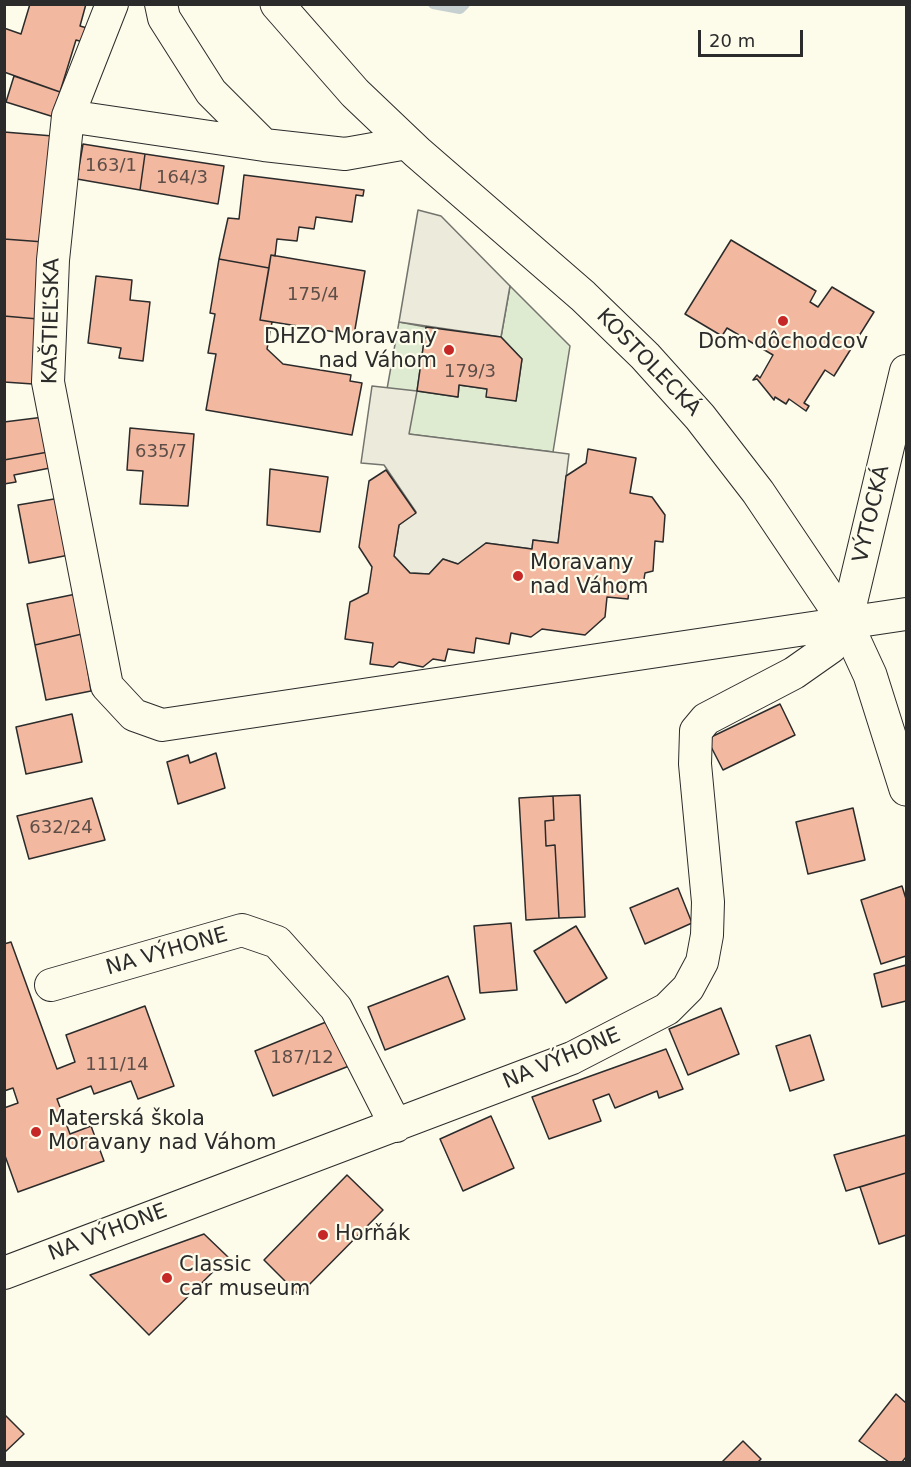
<!DOCTYPE html>
<meta charset="utf-8">
<style>
body{margin:0}
#map{position:relative;width:911px;height:1467px;overflow:hidden;background:#fdfbea;font-family:"DejaVu Sans",sans-serif}
canvas{display:block}
.frame{position:absolute;inset:0;border:6px solid #2b2b2b;pointer-events:none}
.scale{position:absolute;left:698px;top:30px;width:105px;height:27px;box-sizing:border-box;border:3px solid #2b2b2b;border-top:0;padding-left:8px;font-size:18px;line-height:21px;white-space:nowrap;color:#2b2b2b;-webkit-text-stroke:4px #fdfbea;paint-order:stroke}
</style>
<div id="map">
<canvas width="911" height="1467"></canvas>
<div class="frame"></div>
<div class="scale">20 m</div>
</div>
<script>
const ctx = document.querySelector('canvas').getContext('2d');
ctx.lineJoin = 'round';
function paint(path, color) { ctx.fillStyle = color; ctx.fill(path, 'evenodd'); }
function trace(path, color, width, dash) { ctx.strokeStyle = color; ctx.lineWidth = width; ctx.lineCap = dash ? 'butt' : 'round'; ctx.setLineDash(dash || []); ctx.stroke(path); }
function write(font, color, halo, rows, align = 'center') {
  ctx.font = font + ' "DejaVu Sans",sans-serif'; ctx.lineWidth = 4.5; ctx.setLineDash([]); ctx.textBaseline = 'middle'; ctx.strokeStyle = halo; ctx.fillStyle = color; for (const [text, x, y, turn = 0] of rows) {
    ctx.save(); ctx.translate(x, y); ctx.rotate((+turn || 0) * Math.PI / 180); ctx.textAlign = isNaN(turn) ? turn : align; if (halo) ctx.strokeText(text, 0, 0); ctx.fillText(text, 0, 0); ctx.restore();
  }
}
const green = new Path2D(`
 M510 286 570 346 553 452 408 434 387 389 399 322 426 327 417 391 458 397 459 385 487 389 516 401 522 359 501 337Z`);
paint(green, '#deebd1');
trace(green, '#74746e', 1.5);
const parking = new Path2D(`
 M418 210 441 216 510 286 501 337 399 322Z
 M372 386 417 391 409 434 569 454 558 543 533 540 532 549 486 543 458 564 443 559 429 574 410 573 394 556 399 525 416 512 384 465 361 463Z`);
paint(parking, '#eceadb');
trace(parking, '#74746e', 1.5);
trace(new Path2D(`
 M433 4 460 9 465 4`), '#c7d0d0', 10);
const building = new Path2D(`
 M30 4H86L80 26 87 28 83 42 76 40 60 92 4 72V28L21 34Z
 M14 76 60 92 54 117 6 102Z
 M4 132 53 136 44 242 4 239Z
 M83 144 145 154 140 190 77 179Z
 M145 154 224 166 218 204 140 190Z
 M244 175 364 190 363 196 356 195 352 222 316 217 314 229 299 227 297 241 277 239 275 256 271 255 269 268 219 259 228 218 239 219Z
 M4 239 44 242 38 319 4 316Z
 M731 240 816 291 810 302 818 307 832 287 874 312 834 376 825 370 804 403 809 406 806 411 789 399 786 404 775 397 774 400 757 379 753 380 757 375 760 378 773 355 727 328 722 336 685 314Z
 M271 255 365 271 354 335 260 320Z
 M219 259 269 268 260 320 272 322 267 349 283 364 351 375 350 381 362 383 352 435 206 410 216 354 208 353 215 314 210 313Z
 M96 276 132 280 130 300 150 302 143 361 119 358 121 348 88 343Z
 M4 316 38 319 33 384 4 382Z
 M426 327 501 337 522 359 516 401 486 397 487 389 459 385 458 397 417 391Z
 M44 417 48 452 4 460V422Z
 M130 428 194 434 188 506 140 504 143 471 127 470Z
 M588 449 636 458 630 493 652 497 665 515 663 542 655 541 653 571 645 573 643 585 630 583 628 599 607 597 605 617 585 635 542 629 531 637 511 633 509 644 476 638 474 653 448 649 445 661 433 659 423 667 399 662 393 667 370 664 373 643 345 639 350 602 368 593 372 567 359 547 369 481 386 470 416 513 399 525 394 556 410 573 429 574 443 559 458 564 486 543 532 549 533 540 558 543 566 476 586 463Z
 M48 452 50 468 14 475 16 482 4 484V460Z
 M270 469 328 477 320 532 267 525Z
 M60 498 69 555 29 563 18 505Z
 M76 594 82 634 35 645 27 604Z
 M82 634 91 691 46 700 35 645Z
 M780 704 795 735 723 770 707 739Z
 M72 714 82 762 26 774 16 727Z
 M216 753 225 788 178 804 167 762 188 755 190 763Z
 M580 795 585 917 559 918 555 845 546 846 545 821 554 820 553 796Z
 M553 796 554 820 545 821 546 846 555 845 559 918 526 920 519 798Z
 M92 798 105 840 29 859 17 816Z
 M853 808 865 860 808 874 796 822Z
 M902 886 906 899V956L881 964 861 900Z
 M678 888 692 923 645 944 630 908Z
 M511 923 517 990 480 993 474 926Z
 M576 926 607 978 566 1003 534 951Z
 M11 942 57 1069 75 1062 66 1035 145 1006 174 1086 138 1099 131 1081 94 1094 91 1086 57 1099 70 1134 91 1126 104 1161 18 1192 4 1153V1108L18 1103 13 1088 4 1091V944Z
 M906 965V1001L882 1007 874 974Z
 M448 976 465 1019 385 1050 368 1007Z
 M721 1008 739 1054 688 1075 669 1029Z
 M331 1020 349 1066 273 1096 255 1051Z
 M810 1035 824 1080 790 1091 776 1046Z
 M666 1049 683 1089 659 1098 657 1091 615 1108 609 1094 593 1100 601 1121 549 1139 532 1097Z
 M491 1116 514 1168 463 1191 440 1139Z
 M906 1135V1173L846 1191 834 1155Z
 M906 1173V1235L879 1244 860 1187Z
 M347 1175 383 1210 299 1295 264 1260Z
 M204 1234 228 1257 149 1335 90 1275Z
 M896 1394 906 1403V1457L902 1462H889L859 1441Z
 M4 1414 24 1434 4 1453Z
 M743 1441 761 1459 758 1462H722Z`);
paint(building, '#f2b8a0');
trace(building, '#2b2b2b', 1.5);
const minor = new Path2D(`
 M112 4 68 116 53 260 48 382 107 686 134 715 162 725 906 614
 M161 4 164 18 211 92 264 145 345 154 407 143
 M68 116 264 145
 M51 985 242 930 277 942 336 1008 396 1126
 M4 1273 572 1058 667 1009 688 988 702 962 707 935 708 902 695 764 696 731 706 719 794 673 831 647 846 623 906 371`);
const secondary = new Path2D(`
 M277 4 355 93 417 152 583 296 645 356 700 417 758 492 846 623 870 675 906 789`);
trace(minor, '#2b2b2b', 34);
trace(secondary, '#2b2b2b', 35);
trace(minor, '#fdfbea', 32);
trace(secondary, '#fdfbea', 33);
for (const [x, y, r, color] of [
 [783,321,6,"#c62828"],
 [449,350,6,"#c62828"],
 [518,576,6,"#c62828"],
 [36,1132,6,"#c62828"],
 [323,1235,6,"#c62828"],
 [167,1278,6,"#c62828"]
]) { const dot = new Path2D(); dot.arc(x, y, r, 0, 2 * Math.PI); ctx.fillStyle = color; ctx.fill(dot); trace(dot, '#fdfbea', 2); }
write('18px', '#5d4e48', null, [
 ["163/1",111,166],
 ["164/3",182,178],
 ["175/4",313,295],
 ["179/3",470,372],
 ["635/7",161,452],
 ["632/24",61,828],
 ["187/12",302,1058],
 ["111/14",117,1065]
]);
write('21px', '#2b2b2b', '#fdfbea', [
 ["KAŠTIEĽSKA",52,321,-89],
 ["KOSTOLECKÁ",648,363,46],
 ["VÝTOCKÁ",872,514,-77],
 ["NA VÝHONE",167,952,-16],
 ["NA VÝHONE",562,1059,-23],
 ["NA VÝHONE",108,1233,-21]
]);
write('21px', '#2b2b2b', '#fdfbea', [
 ["DHZO Moravany",437,338,"right"],
 ["nad Váhom",437,362,"right"],
 ["Dom dôchodcov",783,343,"center"],
 ["Moravany",530,564],
 ["nad Váhom",530,588],
 ["Materská škola",48,1120],
 ["Moravany nad Váhom",48,1144],
 ["Horňák",335,1235],
 ["Classic",179,1266],
 ["car museum",179,1290]
], 'left');
</script>
